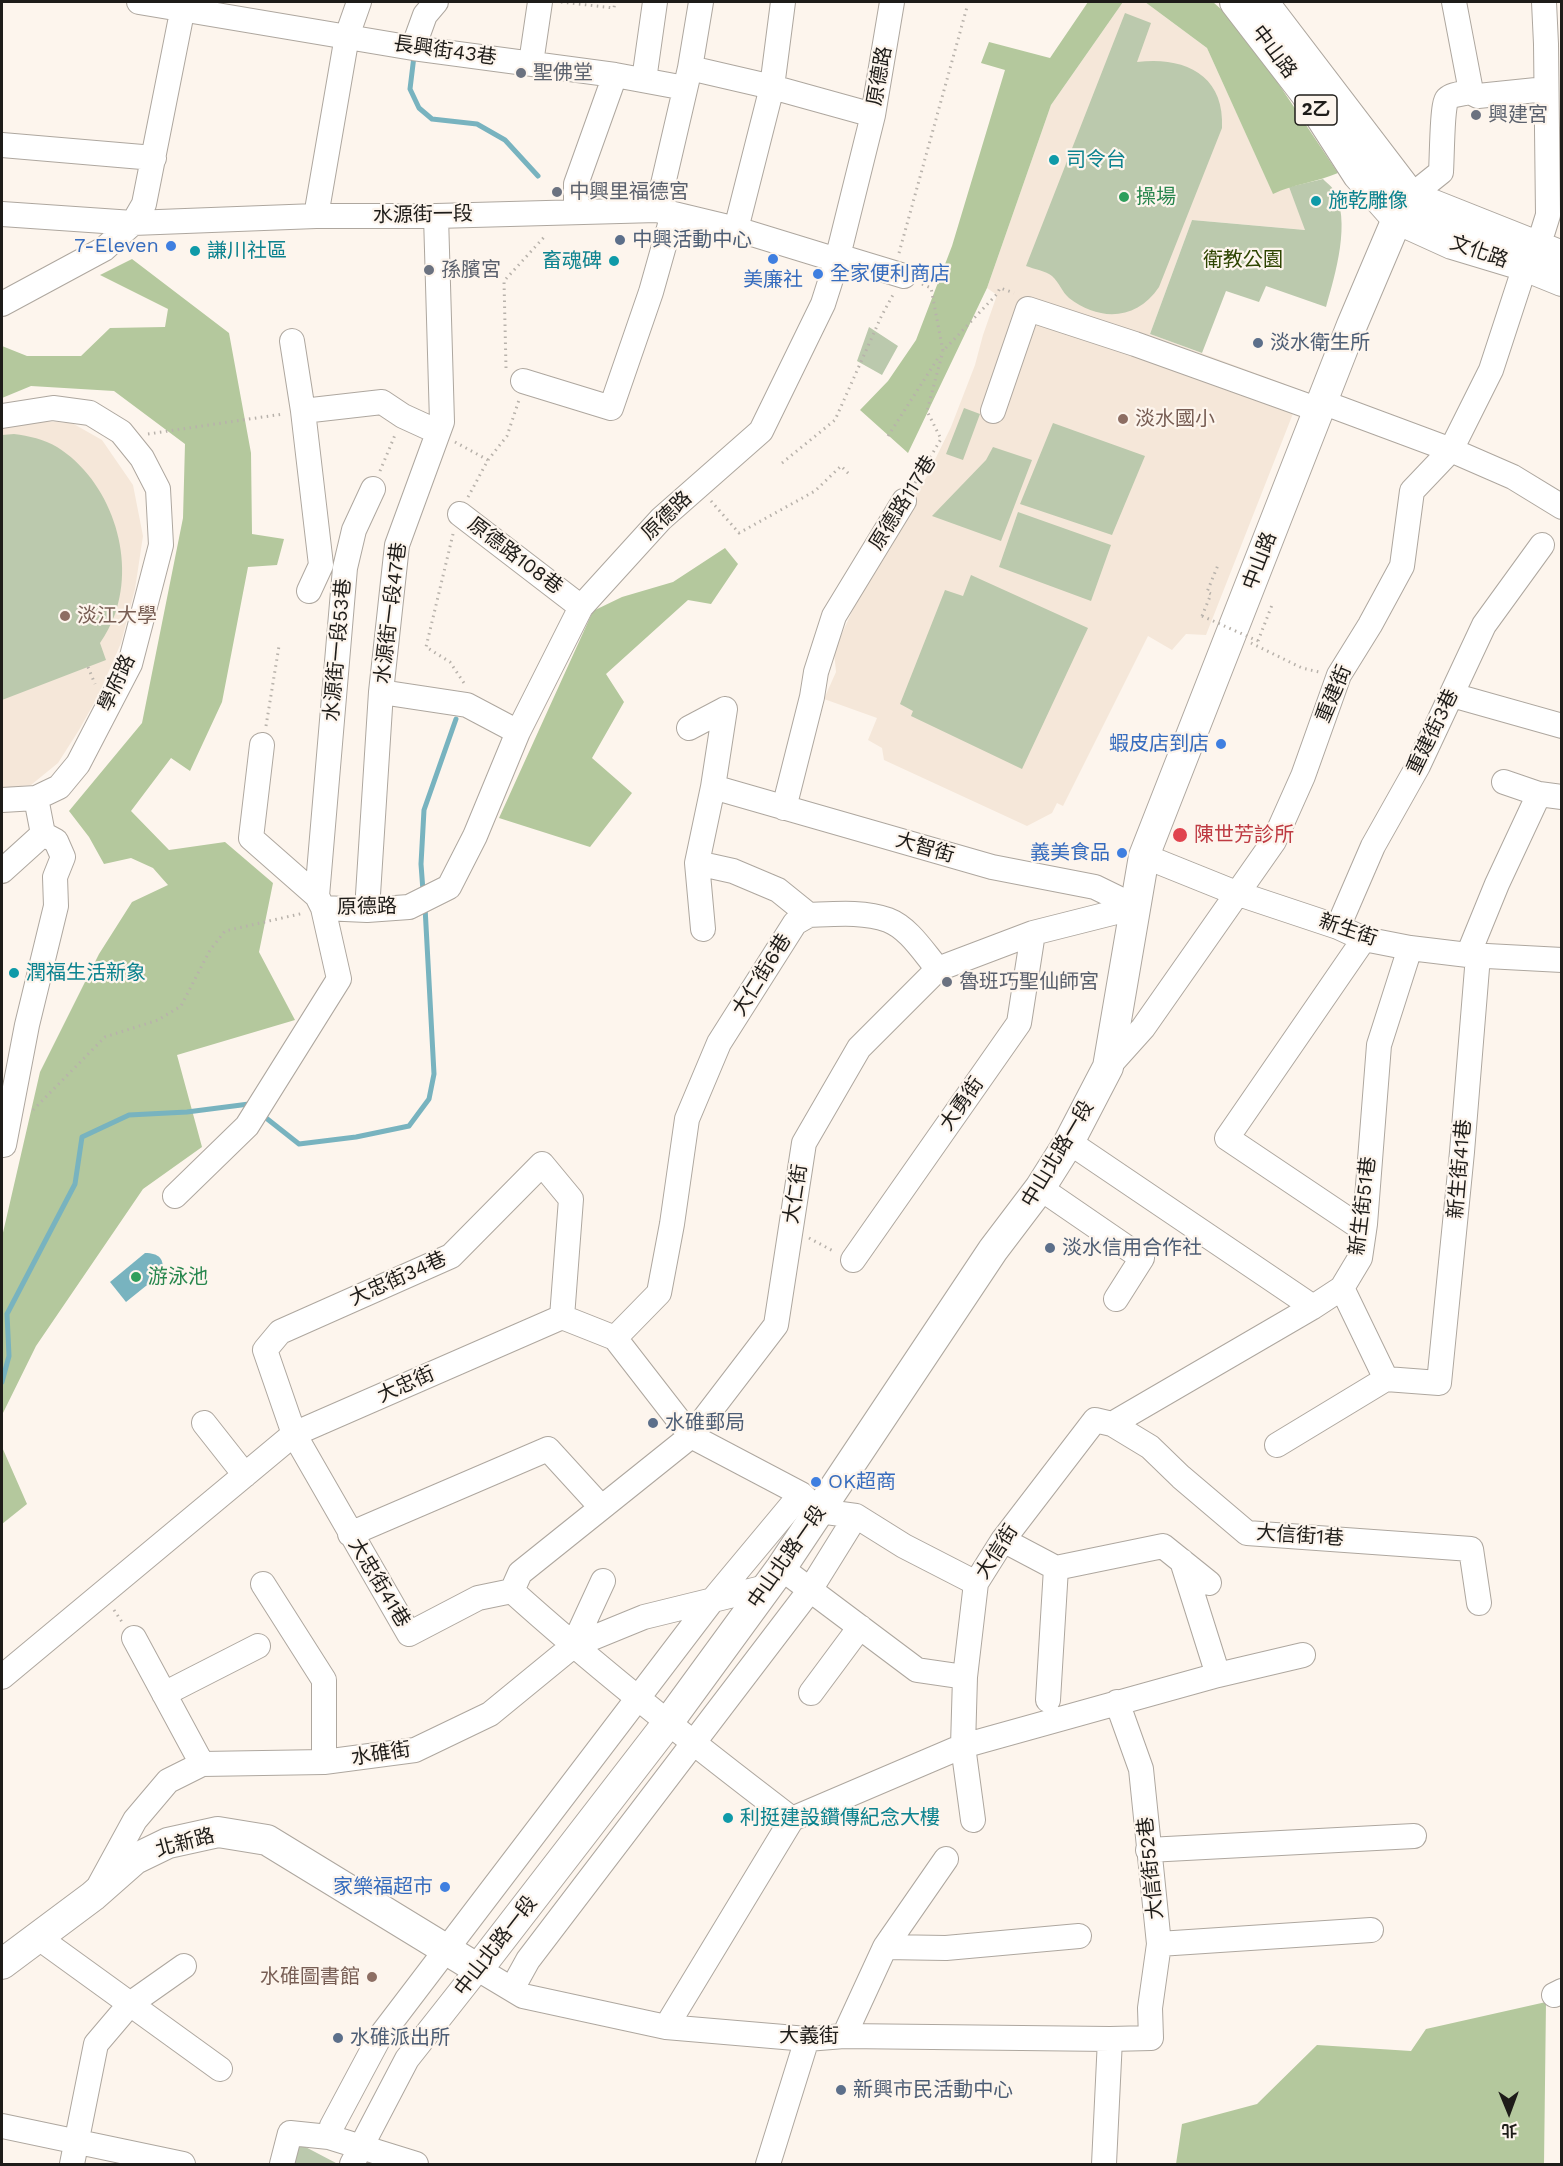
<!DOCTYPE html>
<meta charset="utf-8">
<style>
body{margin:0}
#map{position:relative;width:1563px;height:2166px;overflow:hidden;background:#fdf5ed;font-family:"Work Sans","Noto Sans TC",sans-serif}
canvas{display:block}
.frame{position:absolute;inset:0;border:3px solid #1e1c19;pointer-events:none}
.north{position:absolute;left:1479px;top:2082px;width:60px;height:60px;-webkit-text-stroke:4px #fdf5ed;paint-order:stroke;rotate:179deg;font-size:16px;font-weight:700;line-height:24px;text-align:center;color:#1e1c19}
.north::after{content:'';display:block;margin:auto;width:21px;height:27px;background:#1e1c19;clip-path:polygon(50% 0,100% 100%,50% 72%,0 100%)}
</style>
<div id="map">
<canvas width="1563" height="2166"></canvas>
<div class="frame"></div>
<div class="north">北</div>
</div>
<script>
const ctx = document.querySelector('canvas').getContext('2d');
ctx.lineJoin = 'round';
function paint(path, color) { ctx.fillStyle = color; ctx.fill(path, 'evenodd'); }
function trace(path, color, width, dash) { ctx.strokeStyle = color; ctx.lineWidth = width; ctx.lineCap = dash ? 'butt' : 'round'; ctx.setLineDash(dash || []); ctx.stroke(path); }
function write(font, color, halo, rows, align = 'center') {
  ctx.font = font + ' "Work Sans","Noto Sans TC",sans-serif'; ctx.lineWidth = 4.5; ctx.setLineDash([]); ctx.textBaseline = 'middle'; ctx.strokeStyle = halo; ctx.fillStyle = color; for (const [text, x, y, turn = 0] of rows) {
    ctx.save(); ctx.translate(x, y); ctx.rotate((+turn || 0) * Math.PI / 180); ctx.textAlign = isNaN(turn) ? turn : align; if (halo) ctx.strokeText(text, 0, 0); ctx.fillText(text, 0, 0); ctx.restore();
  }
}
paint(new Path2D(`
 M1123 2H1145L1207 48 1273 193 1289 187 1306 230 1192 220 1150 334 1285 384 1277 405 1294 411 1206 635 1186 634 1172 650 1148 636 1063 806 1057 803 1052 813 1027 826 884 760 882 748 868 740 877 718 824 699 836 672 834 651 865 583 891 530 926 478 951 427 975 365 983 335 997 295 987 288 1051 105Z
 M42 421 72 423 102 440 133 485 143 536 135 589 121 643 98 696 79 730 58 763 31 785 2 788V425Z`), '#f5e7d9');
paint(new Path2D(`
 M1125 13 1151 23 1137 62C1183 56 1225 74 1222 128L1159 287C1137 320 1100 322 1069 298 1062 292 1059 282 1052 276 1046 271 1034 269 1026 266Z
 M1323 179C1326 182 1331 186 1333 189 1352 220 1335 275 1326 307L1266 286 1259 302 1226 291 1202 353 1150 334 1192 220 1305 230 1289 187Z
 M869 327 898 346 882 375 857 361Z
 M964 408 980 414 963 460 946 454Z
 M1053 423 1145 456 1112 535 1020 504Z
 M14 434C29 436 44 439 57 447 110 480 136 556 115 614 111 625 106 634 100 643L106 660 2 700V435Z
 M993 447 1032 460 1001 541 932 516 986 460Z
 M1018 512 1111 545 1091 601 999 567Z
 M971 575 1088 628 1022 769 911 716 913 711 900 704 945 590 963 596Z
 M296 2142 336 2163 335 2164H290Z`), '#bbc9ad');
paint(new Path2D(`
 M1088 2H1123L1051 105 987 288 908 453 860 410 888 381 916 340 952 246 1005 70 981 63 989 42 1050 58Z
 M1145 2H1213L1240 26 1338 173C1317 182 1294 184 1273 194L1207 48Z
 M132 259 229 333 251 453 252 534 284 539 277 565 248 567 222 702 190 771 171 758 131 811 169 850 225 842 273 883 259 952 295 1020 177 1055 202 1147 143 1189 36 1346 2 1415V1237L40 1072 99 954 132 902 168 885 153 868 131 858 104 864 89 837 69 811 142 723 183 518 185 444 114 391 31 386 2 398V346L27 356H81L110 328 165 327 168 309 100 275Z
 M725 548 738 564 711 604 688 600 606 674 624 702 592 758 632 793 590 847 499 818 593 611 622 597 673 582Z
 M2 1447 27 1504 2 1524Z
 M1546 2002 1544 2164H1176L1182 2124 1257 2104 1317 2045 1411 2051 1426 2029Z`), '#b4c89d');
paint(new Path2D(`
 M145 1253C159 1253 165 1259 162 1273L126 1302 110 1282Z`), '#78b3bf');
trace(new Path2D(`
 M414 56 410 89 419 108 432 119 477 124 505 140 538 176
 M423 891 421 864 424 810 456 719
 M261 1114 299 1144 356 1137 409 1126 429 1099 434 1074 425 907
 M2 1382 9 1356 7 1314 75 1184 82 1137 129 1115 187 1112 249 1104 252 1107`), '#78b3bf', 5);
const minor = new Path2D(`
 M139 2 413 48 615 75 685 88
 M413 48 425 15 436 2
 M531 63 540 2
 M690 68 701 2
 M644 80 655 2
 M1470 92 1478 96 1546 89
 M2 145 154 158
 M1411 196 1441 172C1442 159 1442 104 1447 99 1452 94 1462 94 1470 92V86L1454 2
 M657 210 690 68 772 87 873 115
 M576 211V184L615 75
 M2 214 133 223 316 216H436L657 210 736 229 837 260
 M316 216 347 36 359 2
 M736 229 772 87 783 2
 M1535 247 1543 231 1548 215 1546 44 1544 2
 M838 256 904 276
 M2 304 104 249 133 223 144 204 184 2
 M292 341 303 411 321 565 309 591
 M523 381 611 408 651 292 673 214
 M1322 402 1451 450 1513 477 1562 507
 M303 411 382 402 403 416 438 432
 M993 411 1028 309 1135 344 1319 410
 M2 416 53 408 90 413 121 432 142 458 158 489 161 545 130 664 78 764 59 787 36 798 2 800
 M460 514 581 607
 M381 692 467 705 518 732
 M1452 695 1562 726
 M689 728 725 709
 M262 745 251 838 317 896 323 908 367 910 409 907 449 887 475 836 518 732 581 607 661 519 761 431 823 304 837 260 873 115 892 2
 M1504 782 1539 794 1562 797
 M713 787 992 867 1095 887 1136 907
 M784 808 812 697 816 672 834 616 904 501
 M1144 856 1236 893 1338 927 1364 939 1410 948 1468 955 1562 960
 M697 863 713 787 725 709
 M2 871 43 834
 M317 896 345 568 354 530 373 489
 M367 910 381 692 397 545 442 422 436 216
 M809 915C834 914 864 911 888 920 909 928 924 953 938 969
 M1338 927 1373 846 1418 766 1484 625 1542 545
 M1364 939 1227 1138 1364 1230
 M1468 955 1497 884 1539 794
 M1108 1067 1143 1028 1274 841 1303 776 1339 675 1370 625 1402 566 1412 491 1451 450 1491 370 1525 266
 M1069 1142 1313 1307
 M2 1145H4L27 1025 56 906 55 877 63 857 56 841 43 834 36 798
 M1040 1188 1142 1258 1116 1299
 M175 1196 247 1126 339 979 323 908
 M853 1260 1019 1023 1033 933
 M1342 1288 1386 1379 1439 1383 1462 1152 1478 956
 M615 1338 659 1293 672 1224 687 1119 719 1043 795 923 809 915 778 890 733 871 697 863 703 929
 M204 1423 245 1475
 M1112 1424 1150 1447 1181 1477 1247 1533 1471 1549 1479 1603
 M1277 1445 1386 1379
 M350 1534 548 1449 601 1507
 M1003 1540 1056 1568 1163 1546 1209 1583
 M1182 1561 1218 1675
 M781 1568 917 1670 965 1677
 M263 1584 324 1680V1762
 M512 1591C602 1672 696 1746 792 1819L963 1746 965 1677 976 1583 1003 1540 1095 1420 1112 1424 1313 1307 1342 1288 1360 1258 1365 1224 1379 1045 1410 948
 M512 1591 520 1573 691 1436 776 1325 804 1143 859 1048 938 969 1033 933 1136 907
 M512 1591 478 1598 409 1634 294 1434 265 1350 280 1332 451 1256 542 1164 571 1199 562 1317
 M134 1638 202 1764
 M573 1646 603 1581
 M2 1677 294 1434 562 1317 615 1338 691 1436 801 1494 819 1511 856 1516 904 1546 976 1583
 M811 1693 860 1627
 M164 1694 258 1646
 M1048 1700 1056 1568
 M973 1820 963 1746 1218 1675 1303 1655
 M1148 1850 1414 1836
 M100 1884 135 1820 168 1781 202 1764 324 1762 415 1750 490 1714 573 1646 644 1617 766 1587
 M39 1938 220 2069
 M1159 1944 1371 1930
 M885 1947 946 1859
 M512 1989 528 1960 810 1590 856 1516
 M1554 1995 1562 1991
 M666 2027 792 1819
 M844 2036 885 1947 946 1948 1079 1936
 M2 2126 183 2164
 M329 2137 332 2126 379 2038 711 1602 801 1494
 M72 2164 96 2044 130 2004 184 1966
 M282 2164 290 2133 329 2137 416 2164
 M352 2164 407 2059 478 1969 523 1996 666 2027 807 2039 844 2036 1110 2039 1151 2038 1150 2008 1159 1944 1141 1769 1117 1702
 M768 2164 807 2039
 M1104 2164 1110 2039`);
const major = new Path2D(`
 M1235 2 1306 94 1358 175 1397 219 1452 244 1525 266 1562 281
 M1263 2 1411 196
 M1411 196 1562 256
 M2 1964 93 1896 135 1859 168 1843 218 1832 267 1840 478 1969 667 1724 781 1568 993 1250 1040 1188 1069 1142 1108 1067 1144 856 1352 325 1397 219 1411 196`);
trace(minor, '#aea79f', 26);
trace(major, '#aea79f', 32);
trace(new Path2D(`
 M561 2 614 8 615 2
 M899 253 967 7
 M922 284 931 288 943 351 997 294 1000 288 1014 293
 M506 368 504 281 546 235
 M148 434 283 414
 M888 436 940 355
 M455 442 488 460
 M782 463 835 420 881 317 894 293
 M380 471 395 435
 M915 483 941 439 927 411 943 351
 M468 497 488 460 507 436 519 400
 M711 501 739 533 815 491 841 466 849 474
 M453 534 426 647 450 662 464 683
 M1202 616 1211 594 1207 592 1218 565
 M1258 641 1272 605
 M1251 643 1302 668 1319 672
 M88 667 95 684
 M266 726 279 646
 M33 1110 105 1037 158 1020 181 1006 210 950 225 931 304 913
 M809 1238 835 1252
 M114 1610 122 1622`), '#b8b2ab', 3, [1.5, 4.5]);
trace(minor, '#fff', 24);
trace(major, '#fff', 30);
trace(new Path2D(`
 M1202 616 1258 641`), '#b8b2ab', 3, [1.5, 4.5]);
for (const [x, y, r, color] of [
 [521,73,6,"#6b7280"],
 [1476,115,6,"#6b7280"],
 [1054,160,6,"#0f9aa8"],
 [557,192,6,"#6b7280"],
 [1124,197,6,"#2e9e5b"],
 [1316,201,6,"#0f9aa8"],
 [620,240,6,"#5c6f8a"],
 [171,246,6,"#3f7fe0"],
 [195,251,6,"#0f9aa8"],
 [773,259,6,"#3f7fe0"],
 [614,261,6,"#0f9aa8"],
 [429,270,6,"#6b7280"],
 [818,274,6,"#3f7fe0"],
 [1258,343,6,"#5c6f8a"],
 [1123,419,6,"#8d6e63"],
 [65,616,6,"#8d6e63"],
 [1221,744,6,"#3f7fe0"],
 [1180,835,8,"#e0444e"],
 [1122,853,6,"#3f7fe0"],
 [14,973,6,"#0f9aa8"],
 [947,982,6,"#6b7280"],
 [1050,1248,6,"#5c6f8a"],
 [136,1277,6,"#2e9e5b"],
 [653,1423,6,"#5c6f8a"],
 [816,1482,6,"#3f7fe0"],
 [728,1818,6,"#0f9aa8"],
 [445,1887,6,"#3f7fe0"],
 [372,1977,6,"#8d6e63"],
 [338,2038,6,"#5c6f8a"],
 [841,2090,6,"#5c6f8a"]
]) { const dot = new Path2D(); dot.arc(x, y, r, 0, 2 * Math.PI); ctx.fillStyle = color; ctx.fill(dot); trace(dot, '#fdf5ed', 2); }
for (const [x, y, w] of [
 [1316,110,42]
]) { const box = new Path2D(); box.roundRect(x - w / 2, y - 15, w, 30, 4.5); ctx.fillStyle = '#fdf5ed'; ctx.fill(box); trace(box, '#1e1c19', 1.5); }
write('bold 18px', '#1e1c19', null, [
 ["2乙",1316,110]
]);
write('20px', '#1e1c19', '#fdf5ed', [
 ["長興街43巷",445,51,8],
 ["中山路",1274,52,53],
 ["原德路",880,76,-80],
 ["水源街一段",423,215,-1],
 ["文化路",1479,252,19],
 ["原德路117巷",903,503,-58],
 ["原德路",667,516,-44],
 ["原德路108巷",515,556,37],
 ["中山路",1260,561,-69],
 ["水源街一段47巷",391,613,-83],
 ["水源街一段53巷",338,650,-85],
 ["學府路",117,683,-65],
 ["重建街",1334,694,-67],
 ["重建街3巷",1433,732,-64],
 ["大智街",925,848,16],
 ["原德路",367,907,-1],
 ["新生街",1348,930,19],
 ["大仁街6巷",762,975,-58],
 ["大勇街",962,1104,-55],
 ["中山北路一段",1058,1154,-59],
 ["新生街41巷",1460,1169,-85],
 ["大仁街",796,1194,-81],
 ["新生街51巷",1363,1206,-83],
 ["大忠街34巷",398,1279,-24],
 ["大忠街",406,1385,-24],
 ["大信街1巷",1300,1536,4],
 ["大信街",997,1552,-57],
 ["中山北路一段",787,1557,-55],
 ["大忠街41巷",379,1583,59],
 ["水碓街",381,1754,-9],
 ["北新路",185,1843,-15],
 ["大信街52巷",1151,1868,-96],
 ["中山北路一段",496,1946,-52],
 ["大義街",809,2036]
]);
write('20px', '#5b616d', '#fdf5ed', [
 ["聖佛堂",533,73],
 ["興建宮",1488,115],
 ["中興里福德宮",569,192],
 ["孫臏宮",441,270],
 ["魯班巧聖仙師宮",959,982]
], 'left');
write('20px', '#0d838f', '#fdf5ed', [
 ["司令台",1066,160],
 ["施乾雕像",1328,201],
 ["謙川社區",207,251],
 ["畜魂碑",602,261,"right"],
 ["潤福生活新象",26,973],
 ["利挺建設鑽傳紀念大樓",740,1818]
], 'left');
write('20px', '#27864d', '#fdf5ed', [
 ["操場",1136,197],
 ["游泳池",148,1277]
], 'left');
write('20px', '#4e5e75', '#fdf5ed', [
 ["中興活動中心",632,240],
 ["淡水衛生所",1270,343],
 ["淡水信用合作社",1062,1248],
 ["水碓郵局",665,1423],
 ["水碓派出所",350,2038],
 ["新興市民活動中心",853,2090]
], 'left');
write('20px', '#366cbe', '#fdf5ed', [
 ["7-Eleven",159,246],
 ["全家便利商店",830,274,"left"],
 ["美廉社",773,280,"center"],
 ["蝦皮店到店",1209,744],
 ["義美食品",1110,853],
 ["OK超商",828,1482,"left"],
 ["家樂福超市",433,1887]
], 'right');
write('20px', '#2e4501', '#fdf5ed', [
 ["衛教公園",1243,260]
]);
write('20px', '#785e54', '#fdf5ed', [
 ["淡水國小",1135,419],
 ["淡江大學",77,616],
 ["水碓圖書館",360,1977,"right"]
], 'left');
write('20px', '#be3a42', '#fdf5ed', [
 ["陳世芳診所",1194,835]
], 'left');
</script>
